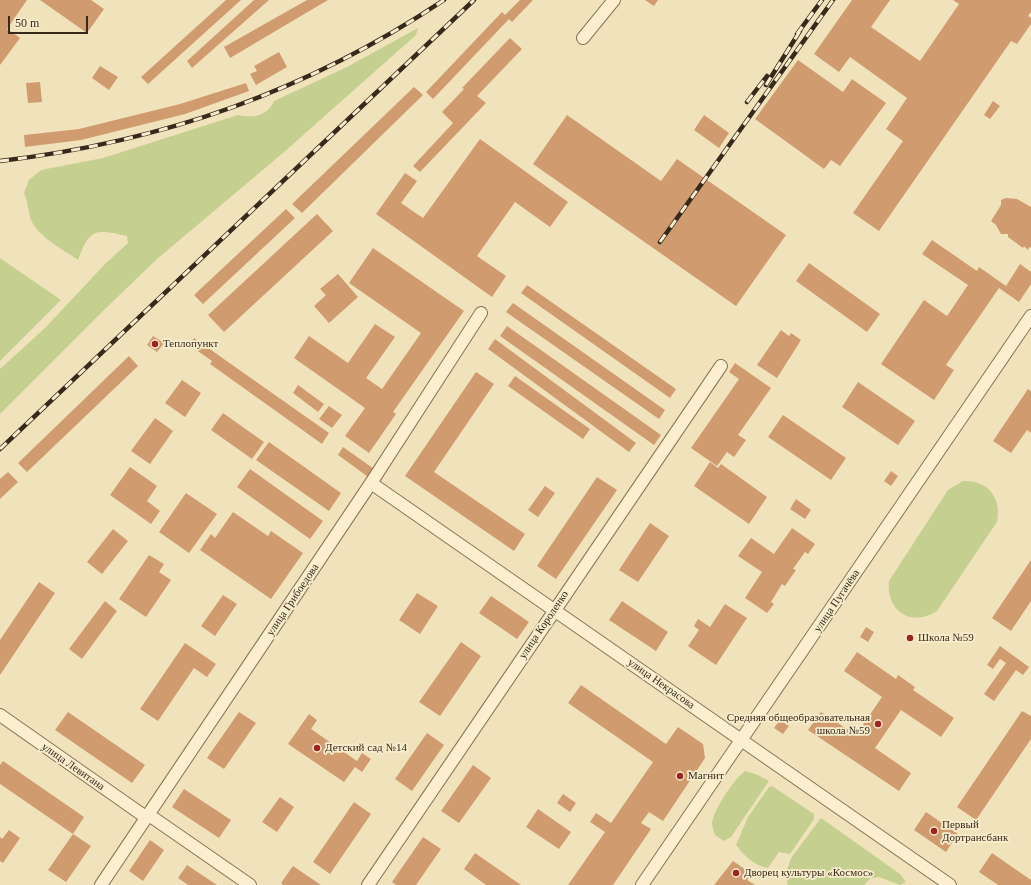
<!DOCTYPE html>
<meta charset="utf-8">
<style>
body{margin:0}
#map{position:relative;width:1031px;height:885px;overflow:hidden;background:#f0e3bc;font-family:Georgia,serif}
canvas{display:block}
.scale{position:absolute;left:8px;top:16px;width:80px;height:18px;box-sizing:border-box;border:2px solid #37291b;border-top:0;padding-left:5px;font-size:12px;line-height:14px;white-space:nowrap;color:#37291b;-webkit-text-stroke:3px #f7eccc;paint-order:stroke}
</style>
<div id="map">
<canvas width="1031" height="885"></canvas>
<div class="scale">50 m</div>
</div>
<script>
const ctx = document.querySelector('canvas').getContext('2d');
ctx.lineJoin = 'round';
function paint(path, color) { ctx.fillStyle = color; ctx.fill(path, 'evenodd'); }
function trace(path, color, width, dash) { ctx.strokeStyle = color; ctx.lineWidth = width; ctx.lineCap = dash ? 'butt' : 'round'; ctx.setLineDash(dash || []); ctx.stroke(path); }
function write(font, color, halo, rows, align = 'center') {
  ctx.font = font + ' Georgia,serif'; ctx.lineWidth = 3.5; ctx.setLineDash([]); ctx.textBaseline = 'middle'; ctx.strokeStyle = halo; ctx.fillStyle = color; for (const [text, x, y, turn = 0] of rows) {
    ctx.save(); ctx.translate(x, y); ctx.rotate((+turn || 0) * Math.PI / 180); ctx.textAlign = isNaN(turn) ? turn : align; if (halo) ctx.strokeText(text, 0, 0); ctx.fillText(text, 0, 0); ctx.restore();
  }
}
paint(new Path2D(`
 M418 28 416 35 283 153 157 259 105 309 0 414V369L45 328 105 264 128 243 127 236C95 229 90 228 78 260 63 249 39 238 31 220 28 211 28 201 24 193L29 180 41 170 103 158 238 115C253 118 267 117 274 101L347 67Z
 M0 258 61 300 0 361Z
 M963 481C988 480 1002 498 997 522L937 611C911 628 886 611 889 581L948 490Z
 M745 771 758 775 769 781 731 837 724 841 715 835C714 832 712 826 712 823 714 809 734 779 745 771Z
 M772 786 814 814V819L790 854 779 852 768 868C754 866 744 855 736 845L748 817 769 787Z
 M821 818 900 874 906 882 900 885 879 877 871 878 864 885H788L785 875 791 858Z`), '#c5cf90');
paint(new Path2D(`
 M0 0H27L7 29 20 38 0 65Z
 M40 0H91L104 9 87 33Z
 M226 0H241L148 84 141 77Z
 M254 0H269L192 68 187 61Z
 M307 0H328L230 58 224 47Z
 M520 0H533L512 22 509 19 433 99 426 92 502 12 505 15Z
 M645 0H658L654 6Z
 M852 0H890L871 27 920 61 959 4 953 0H1031V12L1028 16 1031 18V24L1017 44 1011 41 879 231 853 213 903 141 886 129 907 98 850 57 839 72 814 54Z
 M510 38 522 49 477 96 486 103 420 172 413 166 453 123 442 112 464 89 462 88Z
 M279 52 287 67 256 85 250 74 257 71 254 66Z
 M798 60 843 92 852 79 886 103 840 166 831 160 824 169 755 119Z
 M100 66 118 77 109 90 92 78Z
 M40 82 42 102 28 103 26 83Z
 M246 83 249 91 185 114 81 140 25 147 24 135 79 129 180 104Z
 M414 87 423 95 302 213 292 204Z
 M993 101 1000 106 990 119 984 115Z
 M567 115 661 181 677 159 786 235 736 306 533 164Z
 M704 115 729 133 719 148 694 130Z
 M480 139 568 202 550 227 515 202 477 256 506 276 492 297 376 214 405 173 417 181 401 203 423 218Z
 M1006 198 1017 199 1031 207V248L1029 247 1028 250 1024 246 1023 248 1008 237V234H1001L996 225 991 221 1001 205V200Z
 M286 209 295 218 203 304 194 295Z
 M317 214 333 231 224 332 208 315Z
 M932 240 977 271 979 267 1006 286 1020 264 1031 272V284L1019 302 999 288 946 365 954 370 934 400 881 364 924 300 947 316 968 285 922 254Z
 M373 248 464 311 393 412 396 414 369 453 345 436 365 408 294 358 309 336 348 363 375 324 395 337 366 378 382 389 421 333 349 283Z
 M809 263 880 314 867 332 796 281Z
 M338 274 358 297 329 323 314 306 326 295 320 289Z
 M527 285 676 389 670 398 521 293Z
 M513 303 665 410 659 419 506 312Z
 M507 326 661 435 654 445 500 336Z
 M781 330 789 336 791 333 801 340 777 378 757 365Z
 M153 336 164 343 157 352 147 345Z
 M194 338 329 433 322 444 210 364 212 361 189 345Z
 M495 339 636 443 629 452 488 349Z
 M129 356 138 366 27 472 18 463Z
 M735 363 771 388 738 435 746 440 734 457 727 452 717 466 691 448 739 379 729 372Z
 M476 372 494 384 434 472 525 534 514 551 405 476Z
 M515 376 590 429 583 439 508 386Z
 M182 380 201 393 185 417 165 403Z
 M858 382 915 421 898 445 842 407Z
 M298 385 324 404 318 412 293 393Z
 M1028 389 1031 391V433L1027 430 1011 453 993 441Z
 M329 406 342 415 332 428 319 419Z
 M223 413 264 442 252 459 211 430Z
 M783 415 846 458 831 480 768 437Z
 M155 418 173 431 150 464 131 451Z
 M269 442 341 493 329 511 256 460Z
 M343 447 377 471 371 479 338 455Z
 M710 462 718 468 721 464 767 497 749 524 694 486Z
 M130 467 157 486 147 501 160 511 151 524 110 495Z
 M250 469 323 521 310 539 237 487Z
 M891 471 898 476 891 486 884 481Z
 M8 472 18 482 0 499V479Z
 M597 477 617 490 556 579 537 566Z
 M545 486 555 493 538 517 528 510Z
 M186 493 217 514 189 553 159 532Z
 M796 499 811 510 805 519 790 509Z
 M233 512 268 536 271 531 303 553 271 599 200 550 211 534 215 538Z
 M650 523 669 536 638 582 619 570Z
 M792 528 815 544 808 554 805 552 793 569 796 570 785 586 782 584 771 602 774 604 767 613 745 598 762 572 738 556 751 538 774 554Z
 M113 529 128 541 102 574 87 562Z
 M149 555 164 564 159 572 171 580 146 617 119 599Z
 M1031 560V601L1011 631 992 618Z
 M39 582 55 593 0 675V640Z
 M417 593 438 606 420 634 399 620Z
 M223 595 237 604 215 636 201 626Z
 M491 596 529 622 517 639 479 613Z
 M105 601 117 611 82 659 69 649Z
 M622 601 668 632 656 651 609 620Z
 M725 604 747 618 716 665 688 646 699 630 694 626 698 619 710 627Z
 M866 627 874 632 868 642 860 637Z
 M461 642 481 656 440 716 419 702Z
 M185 643 216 664 207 677 194 668 158 721 140 709Z
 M1000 646 1029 667 1023 675 1016 670 994 701 984 694 1006 663 1000 659 993 669 987 665Z
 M857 652 896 679 898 675 915 687 913 690 954 718 941 737 901 710 875 748 911 773 899 791 808 730 821 712 856 735 882 697 844 671Z
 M581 685 666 744 678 727 703 744 705 758 663 821 649 812 641 823 651 829 613 885H568L605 832 590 822 596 813 611 823 653 762 568 703Z
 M1022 711 1031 716V739L976 820 957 807Z
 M68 712 145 765 132 783 55 730Z
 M239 712 256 723 224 769 207 758Z
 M309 714 317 720 311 729 357 761 362 753 371 759 362 772 355 767 344 782 288 744Z
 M780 720 789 726 783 734 774 728Z
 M427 733 444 745 412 791 395 779Z
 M3 761 84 817 73 834 0 784V765Z
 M473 765 491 778 459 823 441 811Z
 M184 789 231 820 219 838 172 807Z
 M563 794 576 803 570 812 557 803Z
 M280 797 294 807 277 832 262 822Z
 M354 802 371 814 330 874 313 862Z
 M538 809 571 832 559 849 526 827Z
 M926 812 958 834 946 852 914 830Z
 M9 830 20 838 3 863 0 861V837L2 839Z
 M73 834 91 846 66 882 48 870Z
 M423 837 441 849 416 885H396L392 882Z
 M150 840 164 850 143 881 129 871Z
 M475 853 521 885H486L464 869Z
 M992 853 1031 880V885H998L979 872Z
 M733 861 752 874 747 880 755 885H714Z
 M187 865 217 885H188L178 878Z
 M293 866 321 885H283L281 883Z`), '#d19b70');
const street = new Path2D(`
 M583 38 614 0
 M371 483 950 885
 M0 715 147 818
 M149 815 250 885
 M101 885 371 483 481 313
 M368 885 721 366
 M642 885 1031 316`);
trace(street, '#897255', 14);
trace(street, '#fbefd0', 12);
const rail = new Path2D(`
 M797 34 822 0
 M766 85 800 31
 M747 102 767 76
 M0 161C162 142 308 91 444 0
 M660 242 833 0
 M0 449 474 0`);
trace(rail, '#37291b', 4.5);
trace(rail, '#f7eccc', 3, [9]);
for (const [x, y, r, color] of [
 [155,344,4,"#9c2421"],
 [910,638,4,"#9c2421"],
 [878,724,4,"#9c2421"],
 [317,748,4,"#9c2421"],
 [680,776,4,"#9c2421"],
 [934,831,4,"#9c2421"],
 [736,873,4,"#9c2421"]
]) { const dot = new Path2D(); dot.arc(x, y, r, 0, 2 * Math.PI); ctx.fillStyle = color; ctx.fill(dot); trace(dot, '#f7eccc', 1.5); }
write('11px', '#37291b', '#f7eccc', [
 ["Теплопункт",163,344],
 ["Школа №59",918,638],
 ["Средняя общеобразовательная",870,718,"right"],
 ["школа №59",870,731,"right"],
 ["Детский сад №14",325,748],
 ["Магнит",688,776],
 ["Первый",942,825],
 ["Дортрансбанк",942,838],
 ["Дворец культуры «Космос»",744,873]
], 'left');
write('11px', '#37291b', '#f7eccc', [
 ["улица Грибоедова",293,600,-56],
 ["улица Пугачёва",837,601,-56],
 ["улица Короленко",544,625,-56],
 ["улица Некрасова",661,684,35],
 ["улица Левитана",73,767,35]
]);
</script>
